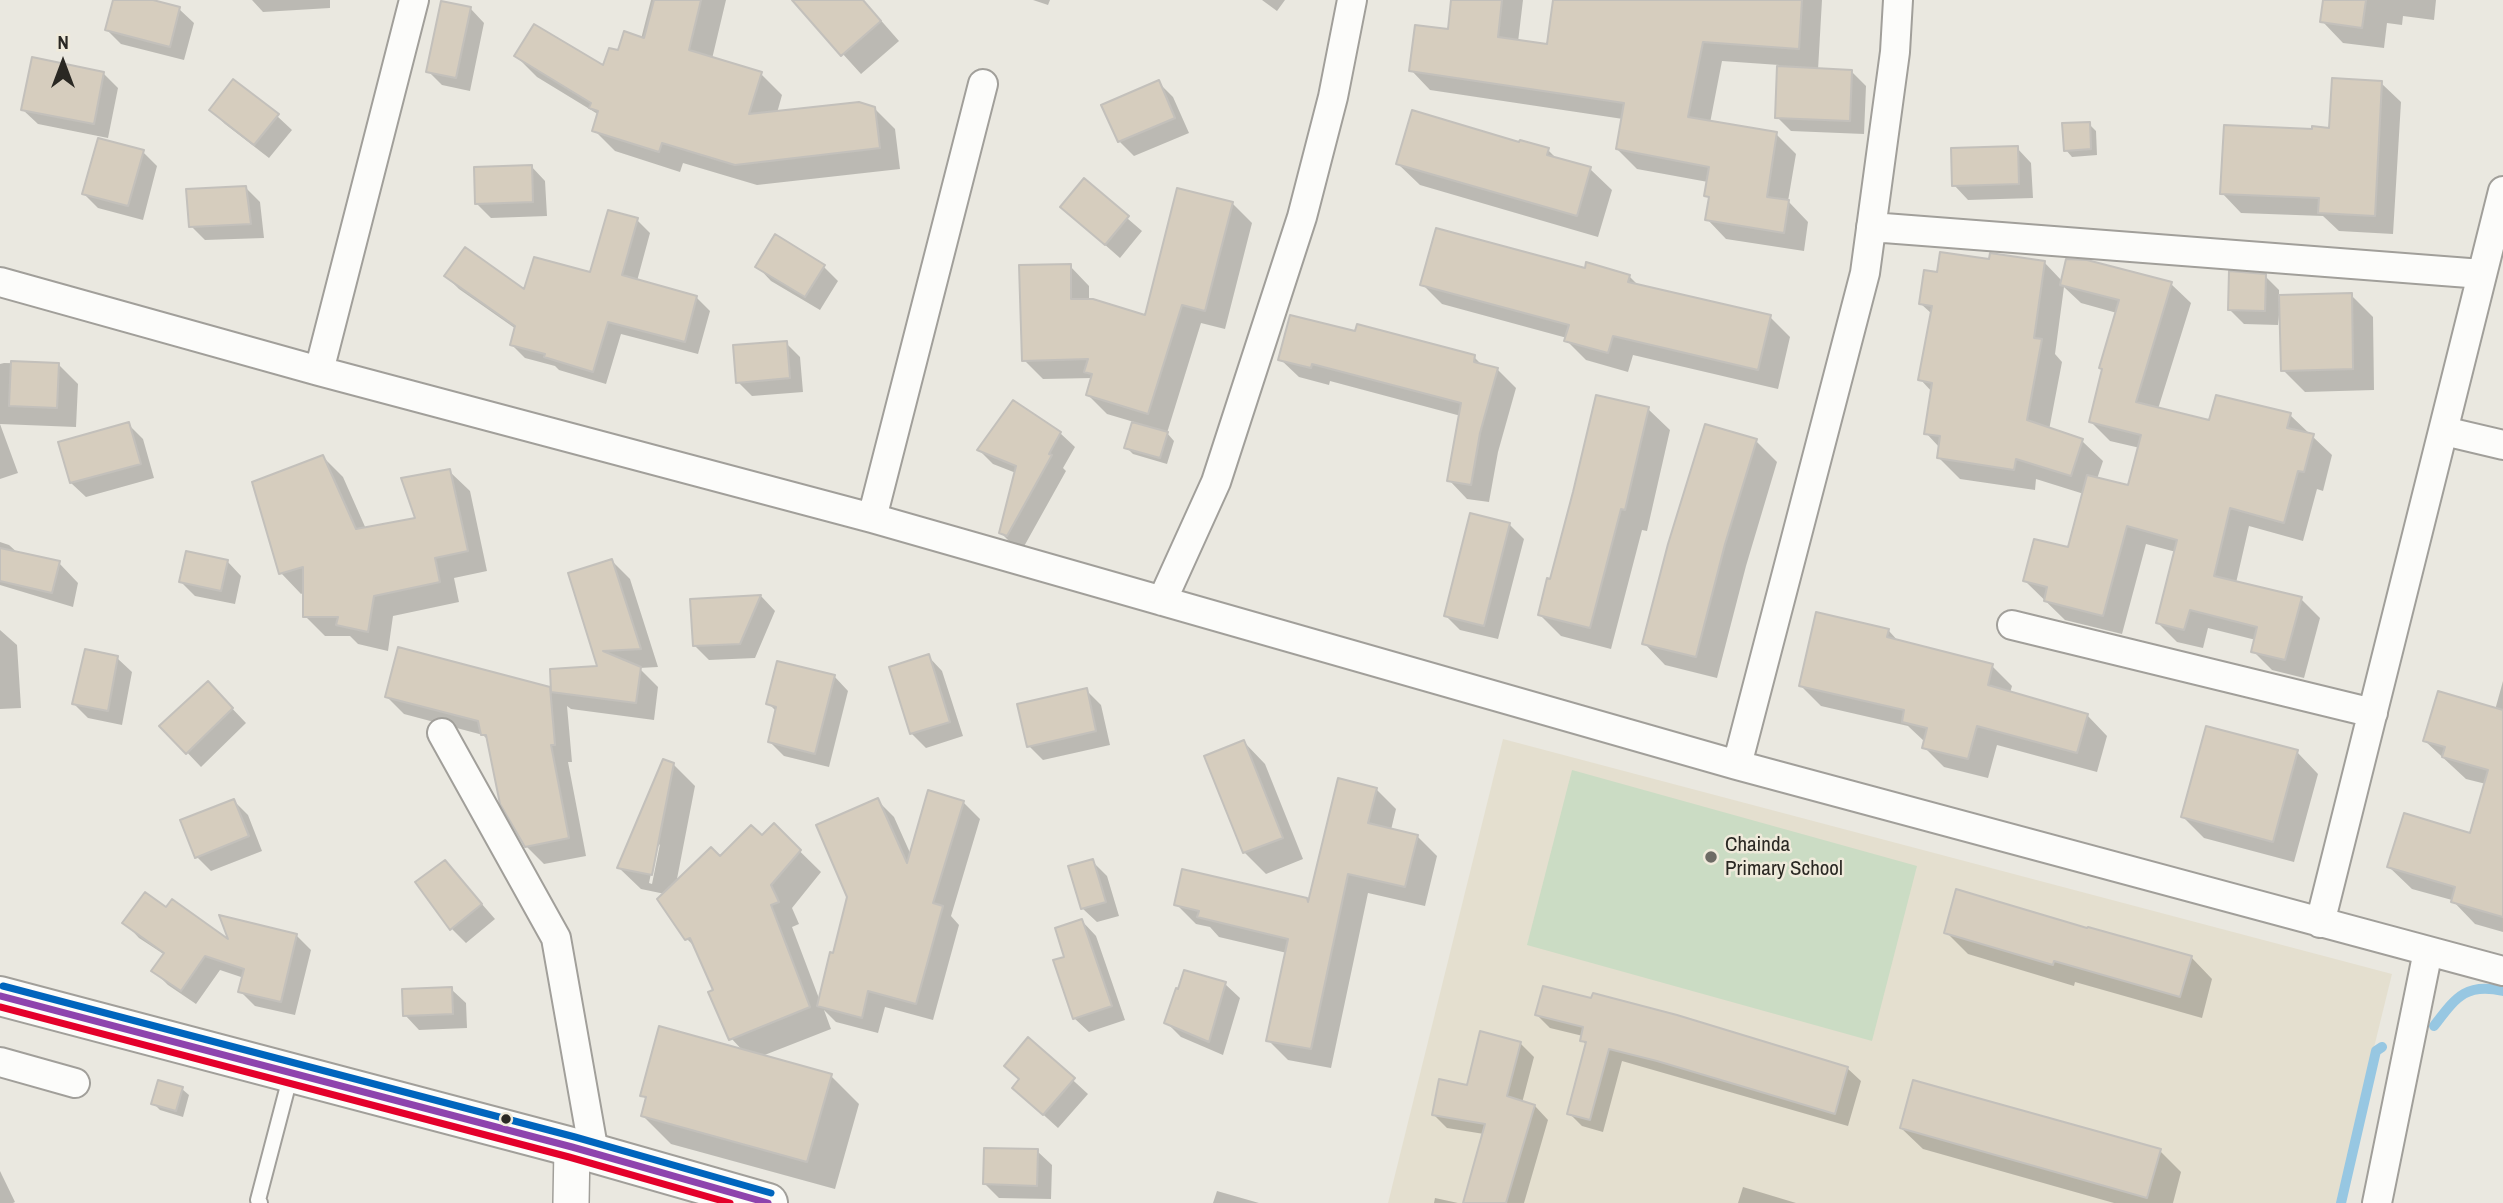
<!DOCTYPE html>
<style>
body{margin:0}
#map{position:relative;width:2503px;height:1203px;overflow:hidden;background:#eae8e0;font-family:"Archivo Narrow",sans-serif}
canvas{display:block}
.north{position:absolute;left:28px;top:28px;width:70px;height:70px;-webkit-text-stroke:5px #efeadb;paint-order:stroke;rotate:0deg;font-size:19px;font-weight:700;line-height:28px;text-align:center;color:#2a2823}
.north::after{content:'';display:block;margin:auto;width:24px;height:32px;background:#2a2823;clip-path:polygon(50% 0,100% 100%,50% 72%,0 100%)}
</style>
<div id="map">
<canvas width="2503" height="1203"></canvas>
<div class="north">N</div>
</div>
<script>
const ctx = document.querySelector('canvas').getContext('2d');
ctx.lineJoin = 'round';
function paint(path, color) { ctx.fillStyle = color; ctx.fill(path, 'evenodd'); }
function trace(path, color, width, dash) { ctx.strokeStyle = color; ctx.lineWidth = width; ctx.lineCap = dash ? 'butt' : 'round'; ctx.setLineDash(dash || []); ctx.stroke(path); }
function write(font, color, halo, rows, align = 'center') {
  ctx.font = font + ' "Archivo Narrow",sans-serif'; ctx.lineWidth = 5; ctx.setLineDash([]); ctx.textBaseline = 'middle'; ctx.strokeStyle = halo; ctx.fillStyle = color; for (const [text, x, y, turn = 0] of rows) {
    ctx.save(); ctx.translate(x, y); ctx.rotate((+turn || 0) * Math.PI / 180); ctx.textAlign = isNaN(turn) ? turn : align; if (halo) ctx.strokeText(text, 0, 0); ctx.fillText(text, 0, 0); ctx.restore();
  }
}
paint(new Path2D(`
 M1503 739 2392 974 2336 1203H1388Z`), '#e4dfcf');
paint(new Path2D(`
 M1572 770 1917 866 1872 1041 1527 945Z`), '#cbdcc4');
paint(new Path2D(`
 M115 0H146L179 9 194 23 184 60 121 44 107 30Z
 M252 0H330V8L263 12Z
 M651 0H726L712 59 761 74 782 95 777 113 874 108 895 129 900 169 757 185 683 163 680 172 615 151 594 130 599 116 596 113 537 77 516 56 604 68 619 52 641 39Z
 M794 0H863L899 41 861 74Z
 M1033 0H1050L1048 5Z
 M1262 0H1285L1277 11Z
 M1452 0H1523L1518 42 1549 46 1555 0H1822L1818 70 1851 71 1866 86 1864 134 1791 131 1777 117 1779 65 1722 61 1710 123 1776 134 1796 154 1788 201 1808 222 1804 251 1726 239 1707 219 1710 200 1706 195 1708 182 1637 169 1617 149 1623 119 1430 90 1411 70 1449 31Z
 M2324 0H2436L2434 20 2403 16 2402 25 2387 23 2384 48 2343 43 2322 21Z
 M470 8 484 23 470 91 442 85 428 71Z
 M103 73 118 88 108 138 38 124 23 110Z
 M1159 83 1173 97 1189 133 1134 156 1119 141Z
 M2381 83 2401 102 2393 234 2339 231 2323 216 2241 213 2222 193 2314 131 2331 129Z
 M211 110 277 116 292 130 269 158 225 124Z
 M2089 124 2096 131 2097 155 2072 157 2066 150Z
 M1520 144 1548 150 1557 159 1590 169 1612 190 1598 237 1420 185 1398 164Z
 M2017 148 2031 163 2033 198 1968 200 1954 185Z
 M143 152 157 166 143 220 98 208 84 194Z
 M531 166 545 181 547 216 491 218 477 204Z
 M1084 181 1142 231 1120 258 1062 207Z
 M245 187 260 202 264 238 205 240 191 226Z
 M1232 203 1252 223 1225 329 1201 323 1167 433 1174 441 1167 464 1133 454 1126 447 1134 422 1107 414 1088 395 1093 378 1043 379 1024 360 1070 266 1089 286V301L1146 317Z
 M637 220 650 233 637 281 696 297 710 311 698 354 621 334 606 384 559 370 555 366 525 358 512 345 516 329 459 289 446 276 525 291 591 274Z
 M775 237 824 267 838 281 820 310 771 281 757 266Z
 M1990 261 2044 262 2062 281 2171 284 2191 303 2158 409 2210 422 2290 415 2332 455 2323 491 2317 489 2303 541 2249 526 2236 583 2301 599 2320 618 2304 678 2272 670 2253 651 2256 640 2208 628 2203 648 2177 642 2158 623 2176 552 2146 544 2122 634 2065 620 2025 581 2070 549 2084 494 2036 479 2035 490 1960 479 1939 458 1940 448 1926 433 1932 392 1920 379 1932 314 1921 304 1938 274ZM2064 287 2081 303 2117 313 2101 368 2103 370 2091 422 2110 441 2140 448 2129 488 2097 479 2103 461 2082 441 2049 430 2062 362 2055 354Z
 M1629 276 1639 286 1770 317 1790 337 1778 389 1633 355 1628 372 1586 360 1566 340 1567 338 1442 304 1422 284Z
 M2265 276 2279 290V296L2351 295 2373 317 2374 390 2305 392 2283 370 2282 315H2279L2278 325 2244 324 2229 309Z
 M1356 334 1474 357 1484 367 1498 370 1516 388 1498 452 1489 502 1467 499 1449 480 1461 416 1330 381 1329 385 1299 377 1280 359Z
 M786 343 800 357 803 392 752 396 738 382Z
 M4 363 58 364 78 384 76 427 0 424 18 473 0 479V364Z
 M1648 409 1670 430 1647 531 1642 530 1611 649 1561 636 1539 614 1551 581Z
 M128 424 143 439 154 478 86 497 71 483Z
 M1060 433 1075 447 1063 468 1066 471 1022 550 1015 547 1001 533 1016 473 993 464 979 450Z
 M1756 441 1777 462 1746 566 1717 678 1665 665 1644 643Z
 M323 457 343 477 366 529 417 519 449 471 470 491 487 571 454 578 459 602 393 616 388 651 358 644 350 636H325L305 616V592L301 594 281 573Z
 M1509 524 1524 539 1498 639 1460 630 1446 616Z
 M0 542 9 545 19 554 59 563 78 583 73 607 0 585Z
 M227 561 241 576 235 604 195 596 181 582Z
 M612 561 630 579 658 667 639 668 658 687 654 720 571 709 567 706 572 762H568L586 856 544 864 526 846 489 741 483 735 404 714 386 696 549 688 552 692 600 668Z
 M761 596 775 611 755 658 709 660 695 646 692 601Z
 M0 630 17 645 21 708 0 709Z
 M1889 631 1900 643 1992 666 2012 686 2010 693 2087 715 2107 736 2097 772 1997 745 1988 778 1944 767 1924 747 1925 742 1908 726 1821 706 1801 686Z
 M928 656 942 671 963 736 926 748 911 733Z
 M117 658 132 672 122 725 88 718 74 704Z
 M834 676 848 691 829 767 784 756 770 742 777 712 768 703Z
 M2503 681V932L2475 924 2452 900 2412 889 2389 867 2472 835 2486 784 2466 779 2425 741 2495 710Z
 M208 683 246 723 201 767 162 726Z
 M1086 690 1101 705 1110 745 1043 760 1029 746Z
 M1244 742 1265 764 1303 859 1266 874 1244 852Z
 M2297 752 2318 774 2294 862 2204 838 2183 817Z
 M673 764 695 786 676 884 762 838 774 826 821 872 792 908 799 924 792 927 820 1001 877 800 894 817 911 855 963 802 980 819 951 916 959 925 933 1020 885 1007 878 1033 836 1022 824 1010 831 1029 762 1056 831 1076 859 1104 835 1189 671 1144 643 1116 647 1100 642 1095 743 1051 731 1038 715 991 697 949 687 939 665 894 641 889 619 868ZM660 844 652 884 649 883 656 849Z
 M1376 789 1396 809 1391 830 1417 836 1437 856 1425 906 1368 893 1331 1068 1288 1060 1268 1040 1287 953 1219 937 1210 927 1196 924 1176 904 1306 900 1310 903Z
 M234 801 248 815 262 851 211 871 197 857Z
 M1092 861 1107 876 1119 916 1097 922 1082 908Z
 M445 862 495 919 466 943 452 929 418 883Z
 M166 910 232 944 296 935 311 950 295 1015 255 1006 240 991 244 978 220 970 196 1004 168 985 154 971 165 955 139 938 125 923Z
 M1082 921 1096 936 1125 1020 1089 1032 1074 1018 1067 958Z
 M1946 932 2191 957 2212 979 2202 1018 2075 982 2074 986 1968 954Z
 M1225 984 1240 998 1223 1055 1181 1037 1166 1022Z
 M451 989 466 1003 467 1028 419 1030 405 1015Z
 M1537 1015 1847 1068 1861 1081 1848 1126 1622 1061 1603 1132 1582 1126 1569 1113 1587 1046 1582 1040 1583 1036 1550 1028Z
 M1029 1040 1088 1094 1058 1128 1014 1088 1021 1080Z
 M1520 1043 1534 1057 1522 1103 1535 1106 1548 1120 1524 1203H1506L1484 1134 1447 1128 1433 1114Z
 M182 1089 189 1095 183 1117 160 1110 153 1103Z
 M1901 1128 2160 1151 2181 1172 2173 1203H2114L1923 1149Z
 M1037 1151 1052 1165 1051 1199 999 1198 985 1184Z
 M0 1171 15 1202 13 1203H0Z
 M1743 1187 1796 1203H1738Z
 M1217 1191 1259 1203H1213Z
 M1435 1198 1458 1203H1434Z`), '#0003');
trace(new Path2D(`
 M2434 1026C2455 999 2465 982 2503 991
 M2341 1203 2376 1051 2382 1047`), '#97c7e2', 10);
const building = new Path2D(`
 M113 0H153L180 7 170 47 105 30Z
 M654 0H701L689 50 762 72 749 114 859 102 875 107 880 148 735 165 662 143 659 152 592 131 598 111 589 108 591 103 514 56 534 24 603 65 609 48 618 50 624 31 644 38Z
 M792 0H863L881 21 841 56Z
 M1451 0H1502L1498 37 1547 44 1553 0H1802L1799 49 1703 42 1688 117 1777 132 1767 197 1789 200 1784 233 1705 220 1709 197 1704 196 1709 167 1616 149 1624 103 1409 71 1415 25 1448 29Z
 M2323 0H2366L2362 28 2320 22Z
 M441 1 471 7 456 78 426 72Z
 M32 57 104 72 94 124 21 110Z
 M1777 66 1852 70 1850 121 1775 118Z
 M2332 78 2382 81 2375 216 2318 213 2319 198 2220 194 2224 125 2312 129V126L2329 128Z
 M233 79 279 114 254 145 209 110Z
 M1159 80 1175 118 1118 142 1101 105Z
 M1412 110 1519 142 1520 140 1549 148 1547 155 1591 167 1577 216 1396 164Z
 M2090 122 2091 149 2064 151 2062 123Z
 M98 138 144 150 128 206 82 194Z
 M2018 146 2019 184 1952 186 1951 148Z
 M532 165 533 202 475 204 474 167Z
 M1084 178 1129 216 1105 245 1060 207Z
 M246 186 251 224 189 227 186 189Z
 M1177 188 1233 202 1205 311 1182 305 1148 414 1086 395 1092 374 1084 372 1088 359 1022 361 1019 265 1071 264V299H1093L1145 315Z
 M608 210 638 218 622 275 697 296 685 342 608 322 593 372 544 357 545 354 510 345 515 326 444 276 465 247 524 289 534 257 590 272Z
 M1436 228 1585 268 1586 262 1630 275 1628 282 1771 315 1758 370 1613 336 1608 353 1564 341 1569 325 1420 285Z
 M775 234 825 265 805 297 755 267Z
 M1940 252 1989 259 1990 253 2045 261 2034 338 2042 339 2027 420 2083 439 2071 476 2016 459 2014 470 1937 458 1940 436 1924 434 1932 383 1918 380 1932 306 1919 304 1924 270 1937 272Z
 M2066 259 2087 260 2172 282 2136 402 2209 420 2216 395 2291 413 2287 428 2314 434 2304 472 2298 471 2284 523 2230 508 2214 576 2302 597 2285 660 2251 652 2257 627 2190 610 2184 630 2156 623 2177 540 2127 526 2103 616 2044 601 2047 587 2023 581 2034 539 2068 547 2087 475 2128 485 2141 435 2089 422 2102 369 2099 368 2119 300 2060 285Z
 M2229 271 2266 274 2265 311 2228 310Z
 M2352 293 2353 369 2281 371 2279 295Z
 M1290 315 1355 331 1357 324 1475 355 1474 362 1498 368 1480 433 1471 485 1447 481 1461 403 1312 364 1311 368 1278 360Z
 M787 341 790 378 736 383 733 345Z
 M11 361 59 363 57 408 9 406Z
 M1596 395 1649 407 1625 510 1621 509 1590 628 1538 615 1547 578 1550 579 1573 492Z
 M1013 400 1061 432 1049 454 1052 455 1007 536 999 533 1016 466 977 450Z
 M129 422 141 464 70 483 58 442Z
 M1132 422 1168 432 1160 458 1124 448Z
 M1705 424 1757 439 1725 544 1696 657 1642 644 1668 544Z
 M323 455 356 529 415 518 401 478 450 469 468 551 435 558 440 582 374 596 368 632 336 625 338 617H303V567L279 574 252 482Z
 M1470 513 1510 523 1484 626 1444 616Z
 M0 548 60 561 52 593 0 581Z
 M186 551 228 560 221 591 179 582Z
 M612 559 641 649 603 651 641 667 636 703 551 692 550 669 597 666 568 573Z
 M761 595 740 644 693 646 690 599Z
 M1816 612 1889 629 1887 637 1993 664 1988 685 2088 714 2077 753 1977 726 1968 759 1922 748 1927 728 1902 722 1904 710 1799 686Z
 M398 647 550 687 555 745H551L569 838 525 847 500 804 486 735H481L478 721 385 697Z
 M85 649 118 656 108 711 72 704Z
 M929 654 950 722 910 734 889 667Z
 M777 661 835 675 815 754 768 742 776 707 766 704Z
 M208 681 233 708 186 754 159 726Z
 M1087 688 1096 731 1027 747 1017 704Z
 M2438 691 2503 710V917L2451 902 2455 887 2387 867 2404 813 2470 833 2488 770 2442 757 2445 747 2423 741Z
 M2206 726 2298 750 2273 842 2181 817Z
 M1244 740 1283 838 1243 853 1204 756Z
 M663 759 674 763 652 875 617 868Z
 M1338 778 1377 788 1368 823 1418 835 1405 887 1348 874 1311 1049 1266 1041 1288 939 1197 917 1199 911 1174 905 1182 869 1307 898 1308 902Z
 M928 790 964 801 933 903 943 906 916 1004 868 991 862 1018 817 1006 830 952 833 953 847 897 816 825 878 798 907 863Z
 M234 799 249 836 195 858 180 820Z
 M774 823 801 850 771 885 779 902 771 905 810 1007 729 1040 708 992 713 990 690 938 685 940 657 899 711 847 720 856 751 825 762 835Z
 M1093 859 1106 902 1081 909 1068 866Z
 M445 860 482 904 450 930 415 882Z
 M1956 889 2087 928 2088 927 2192 956 2180 997 2054 961 2053 965 1944 933Z
 M145 892 166 907 172 899 228 939 219 915 297 934 281 1002 238 992 244 969 205 956 181 991 151 971 164 953 122 923Z
 M1082 919 1112 1006 1073 1019 1053 960 1064 957 1055 928Z
 M1184 970 1226 982 1209 1042 1164 1023 1176 988 1178 989Z
 M1543 986 1591 998 1593 993 1677 1015 1848 1067 1835 1114 1657 1061 1609 1049 1590 1120 1567 1114 1586 1042 1580 1041 1583 1027 1535 1015Z
 M452 987 453 1014 403 1016 402 989Z
 M659 1026 832 1074 807 1162 641 1116 646 1097 640 1096Z
 M1480 1031 1521 1042 1507 1096 1535 1105 1506 1203H1463L1485 1124 1432 1115 1439 1079 1467 1085Z
 M1028 1037 1075 1078 1043 1115 1012 1088 1019 1079 1004 1066Z
 M158 1080 183 1087 176 1111 151 1104Z
 M1913 1080 2161 1149 2147 1198 1900 1128Z
 M984 1148 1038 1149 1037 1186 983 1184Z`);
paint(building, '#d6cdbe');
trace(building, '#c3c0bb', 2);
const service = new Path2D(`
 M260 1203 258 1200 291 1074`);
const minor = new Path2D(`
 M1871 227 2482 274
 M0 282 319 371 872 518 1737 765 2503 971
 M319 371 414 0
 M2444 431 2503 445
 M872 518 983 84
 M1162 601 1216 482 1302 217 1333 97 1352 0
 M2012 625 2373 713
 M442 733 556 938 594 1153
 M1737 765 1865 273 1895 52 1898 0
 M2320 923 2503 191
 M0 1062 75 1083
 M2377 1203 2428 951`);
const tertiary = new Path2D(`
 M571 1203 572 1147`);
const secondary = new Path2D(`
 M0 996 572 1147 768 1203`);
trace(service, '#a19f9a', 18);
trace(minor, '#a19f9a', 32);
trace(tertiary, '#a19f9a', 38);
trace(secondary, '#a19f9a', 42);
trace(service, '#fcfcfa', 14);
trace(minor, '#fcfcfa', 28);
trace(tertiary, '#fcfcfa', 35);
trace(secondary, '#fcfcfa', 38);
trace(new Path2D(`
 M0 996 572 1147 768 1203`), '#8e44ad', 7);
trace(new Path2D(`
 M0 1007 569 1157 730 1203`), '#e4002b', 7);
trace(new Path2D(`
 M3 986 575 1137 771 1193`), '#0065bd', 7);
for (const [x, y, r, color] of [
 [1711,857,7,"#6d6b65"],
 [506,1119,6,"#2a2823"]
]) { const dot = new Path2D(); dot.arc(x, y, r, 0, 2 * Math.PI); ctx.fillStyle = color; ctx.fill(dot); trace(dot, '#efeadb', 2.5); }
write('21px', '#2a2823', '#efeadb', [
 ["Chainda",1725,845],
 ["Primary School",1725,869]
], 'left');
</script>
